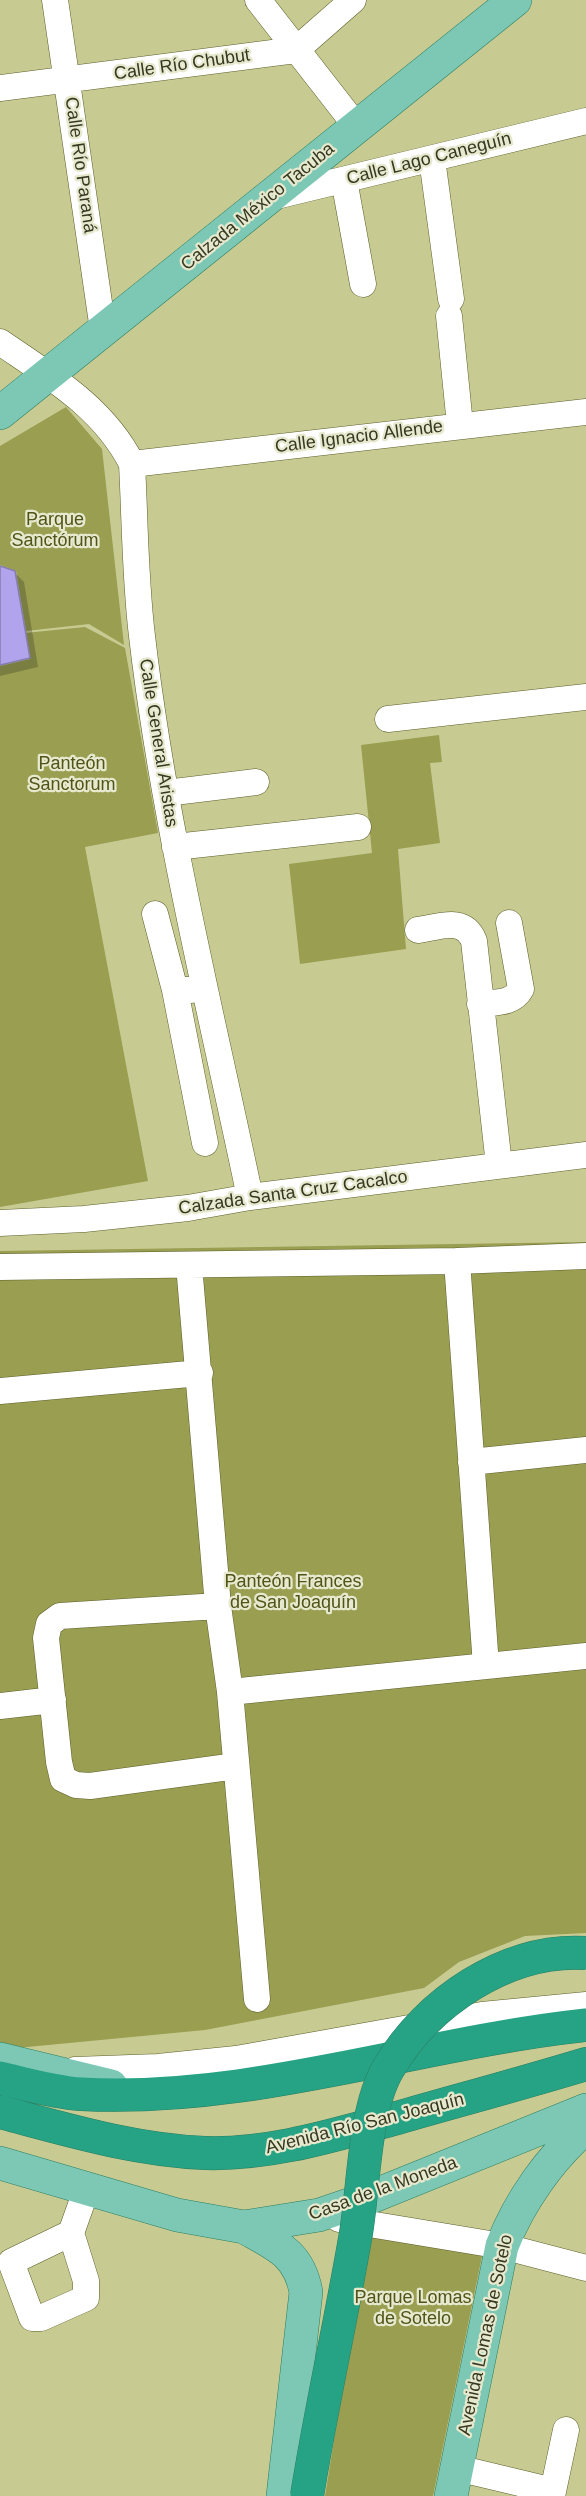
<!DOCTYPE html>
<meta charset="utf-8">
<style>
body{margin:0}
canvas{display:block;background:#c7cb92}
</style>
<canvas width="586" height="2496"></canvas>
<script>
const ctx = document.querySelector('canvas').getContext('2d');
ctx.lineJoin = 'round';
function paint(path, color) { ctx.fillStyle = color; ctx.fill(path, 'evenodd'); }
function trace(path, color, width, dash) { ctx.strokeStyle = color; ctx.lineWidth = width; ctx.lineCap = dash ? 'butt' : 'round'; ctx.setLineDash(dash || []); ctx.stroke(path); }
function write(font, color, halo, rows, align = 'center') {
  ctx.font = font + ' Arial,sans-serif'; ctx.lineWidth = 4.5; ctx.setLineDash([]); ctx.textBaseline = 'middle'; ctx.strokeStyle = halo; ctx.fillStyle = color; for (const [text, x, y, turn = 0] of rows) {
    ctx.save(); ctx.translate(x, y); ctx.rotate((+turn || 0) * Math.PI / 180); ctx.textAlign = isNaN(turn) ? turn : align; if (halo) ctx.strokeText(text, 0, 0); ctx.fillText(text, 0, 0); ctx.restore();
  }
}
paint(new Path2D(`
 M66 407 102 449 124 645 89 624 26 631 16 571 0 565V446Z
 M85 627 125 648 158 833 85 847 148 1181 0 1207V666L30 659 25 633Z
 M439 735 442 762 430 763 440 843 398 849 406 949 300 964 289 864 372 853 361 745Z
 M586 1242V1933L525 1936 459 1962 424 1988 205 2030 17 2048 0 2043V1251Z
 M367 2234 482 2256 433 2496H325Z`), '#999e50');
paint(new Path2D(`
 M0 567 15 573 24 582 38 667 0 676Z`), '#0003');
const building = new Path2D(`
 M0 566 15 571 30 658 0 665Z`);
paint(building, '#b1a4ed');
trace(building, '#857daf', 1.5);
const minor = new Path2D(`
 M55 0 103 330
 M258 0 357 127
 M0 88 296 50 353 0
 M432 159 451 299
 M344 180 363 284
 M272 197 586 121
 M449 316 460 425
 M0 342C51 377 104 408 132 464 135 521 135 579 142 636 164 825 211 1011 250 1197
 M132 464 586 412
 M388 719 586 697
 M166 793 256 782
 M175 847 358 827
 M155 914 175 990H191
 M418 930C440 927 464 916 474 941L499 1165
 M175 990 205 1143
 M480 1004C495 1002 513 1004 521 989L509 923
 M0 1223 84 1219 188 1208 250 1197 586 1155
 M457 1261 486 1666
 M189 1265 218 1606 230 1692 257 1999
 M0 1267 457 1261 586 1256
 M0 1391 200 1373
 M471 1462 586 1450
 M218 1606 60 1616 49 1624 46 1638 59 1762 63 1779 76 1785 90 1786 236 1766
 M230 1692 586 1656
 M0 1706 53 1700
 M75 2070 158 2067 236 2059 482 2015 586 2005
 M339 2219 502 2246 586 2268
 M71 2233 11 2262 32 2318H41L86 2298V2281L71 2233 87 2188
 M457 2468 553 2491
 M552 2496 566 2430`);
const major = new Path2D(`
 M0 413 515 0
 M0 2059 111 2086
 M0 2163 177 2215 244 2227 319 2215 366 2199 586 2110
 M244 2227C276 2245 299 2253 306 2292L283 2496
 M451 2496 502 2246C519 2202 550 2158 586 2127`);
const highway = new Path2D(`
 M0 2078C26 2084 53 2092 81 2094 252 2103 417 2043 586 2025
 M0 2112C68 2130 134 2150 205 2153 271 2155 334 2135 397 2118 460 2100 523 2083 586 2064`);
trace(minor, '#5c5f29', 27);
trace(major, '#2c7e61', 34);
trace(highway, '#2c7e61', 34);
trace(minor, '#fff', 26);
trace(major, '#7dc8b5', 33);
trace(highway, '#26a384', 33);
const highwayBridge = new Path2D(`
 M307 2496C321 2408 341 2321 356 2233 364 2185 364 2110 388 2069 427 2002 507 1948 586 1953`);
trace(highwayBridge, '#2c7e61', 34, []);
trace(highwayBridge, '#26a384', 33);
write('18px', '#363821', '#e6e9cd', [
 ["Calle Río Chubut",182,65,-8],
 ["Calle Lago Caneguín",429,159,-14],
 ["Calle Río Paraná",80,165,82],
 ["Calzada México Tacuba",258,207,-39],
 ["Calle Ignacio Allende",359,437,-7],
 ["Calle General Aristas",158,743,81],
 ["Calzada Santa Cruz Cacalco",293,1193,-8],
 ["Avenida Río San Joaquín",365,2124,-14],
 ["Casa de la Moneda",383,2189,-20],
 ["Avenida Lomas de Sotelo",486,2335,-78]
]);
write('18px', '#515418', '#e6e9cd', [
 ["Parque",55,520],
 ["Sanctórum",55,541],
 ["Panteón",72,764],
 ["Sanctorum",72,785],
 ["Panteón Frances",293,1582],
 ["de San Joaquín",293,1603],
 ["Parque Lomas",413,2298],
 ["de Sotelo",413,2319]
]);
</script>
